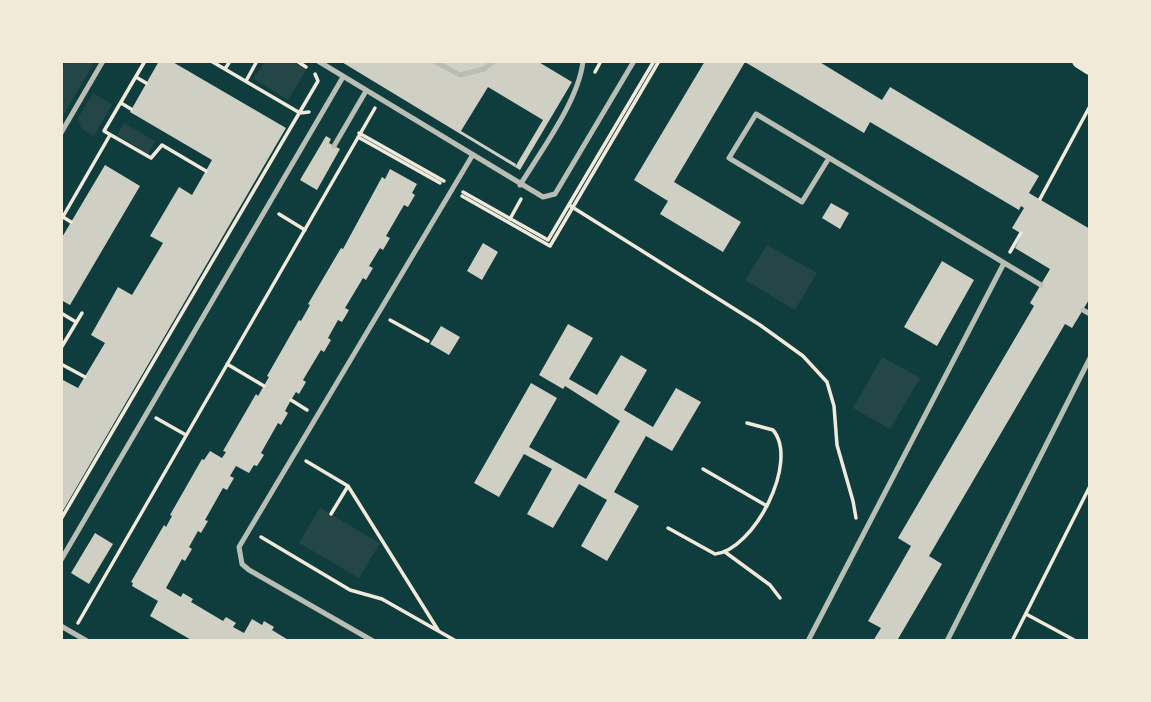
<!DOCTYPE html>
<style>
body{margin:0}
#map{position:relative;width:1151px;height:702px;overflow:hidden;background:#0f3d3e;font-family:"Open Sans",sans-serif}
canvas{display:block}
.frame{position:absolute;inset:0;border:63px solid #f1e9da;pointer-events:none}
</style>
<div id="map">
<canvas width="1151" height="702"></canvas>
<div class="frame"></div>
</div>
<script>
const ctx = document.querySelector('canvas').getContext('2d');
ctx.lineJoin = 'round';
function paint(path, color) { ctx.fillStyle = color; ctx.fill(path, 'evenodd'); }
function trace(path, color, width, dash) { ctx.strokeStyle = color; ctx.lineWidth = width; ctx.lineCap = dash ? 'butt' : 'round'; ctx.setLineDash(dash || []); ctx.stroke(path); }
paint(new Path2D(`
 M67 61H95L61 119V71Z
 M265 61H292L306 70 288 100 254 79Z
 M93 93 112 104 94 136 81 128 78 118Z
 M124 123 155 141 148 154 117 135Z
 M767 245 817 273 795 310 745 280Z
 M882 357 920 378 890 429 853 408Z
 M320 508 380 543 359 578 299 543Z`), '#244646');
paint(new Path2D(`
 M159 61H171L286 128 61 514V379L78 388 105 343 91 335 118 287 132 295 163 243 150 236 179 187 192 195 212 160 130 112Z
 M340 61H537L572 82 520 170 515 167 543 120 488 87 461 131 516 164 515 167Z
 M705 61H818L882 100 890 87 1039 176 1029 193 1090 229 1088 243 1090 245V298L1072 328 1065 324 929 556 942 564 898 639 901 641H873L881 628 868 621 911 546 898 538 1034 306 1030 303 1050 269 1015 248 1022 234 1012 228 1024 208 1021 206 1019 210 870 122 864 133 745 62 674 182 741 222 723 252 660 214 668 201 634 180Z
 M326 136 331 139 329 143 340 149 317 190 300 180Z
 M105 165 140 186 70 305 61 300V239Z
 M390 169 417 184 412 193 415 195 408 207 404 205 386 236 390 238 383 250 380 248 369 266 373 268 366 280 363 278 345 308 349 310 342 322 338 320 328 338 331 340 324 352 321 350 303 380 306 382 299 394 296 392 291 400 285 411 288 413 281 425 278 423 261 453 264 455 257 466 254 465 249 473 236 466 230 476 234 478 227 490 223 488 205 520 208 521 201 533 198 531 189 547 192 549 185 561 182 559 166 588 181 597 183 593 193 599 191 602 223 621 226 617 236 623 233 627 244 633 252 619 262 625 264 621 274 627 272 630 290 641H193L150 616 158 601 132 586 133 583 131 582 164 525 166 527 172 516 170 515 202 459 204 460 210 451 222 458 226 452 223 451 256 394 258 396 269 377 267 376 299 320 301 321 310 305 308 304 341 248 343 249 382 177 385 179Z
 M831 203 849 213 840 229 822 218Z
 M483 243 498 252 482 280 467 271Z
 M942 261 974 280 937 346 904 327Z
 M568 324 593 338 569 379 597 395 621 355 647 370 624 410 653 427 676 388 701 402 672 451 646 436 614 492 639 506 607 561 581 546 607 500 579 484 553 528 527 514 552 469 524 454 499 497 474 483 531 383 557 398 529 447 586 479 620 421 565 386 563 389 539 375Z
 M441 326 460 337 449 355 430 344Z
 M95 533 113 544 89 584 71 573Z`), '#cfcfc3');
trace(new Path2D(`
 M145 61 104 131 151 158 162 145 206 171
 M211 61 300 113 309 112
 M297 61 306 67
 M225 69 230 61
 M595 72 601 61
 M136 77 146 83
 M246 81 257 61
 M121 103 131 109
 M359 133 444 181
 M358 137 440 183
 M463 192 548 240 654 61
 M462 196 550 246 659 61
 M1040 199 1090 106
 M569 205 760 325 803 356 827 382 834 406 837 445 853 501 856 518
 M279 214 305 230
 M63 217 71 222
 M510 219 521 199
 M61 220 110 135
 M1010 252 1021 233
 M61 313 76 322
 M390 320 428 341
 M61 348 82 313
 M61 364 85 377
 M227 364 264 386
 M291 400 307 410
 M156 418 186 435
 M306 461 348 486 331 514
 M703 469 767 506
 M348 486 438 630
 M61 519 318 81 315 74
 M668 528 715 554C753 551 800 462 773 430L747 423
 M261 537 350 590 382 599 456 641
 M725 552 770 585 780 598
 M1026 614 1076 641
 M78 623 375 108
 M1012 641 1090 486`), '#f1e9da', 3.5);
trace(new Path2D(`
 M318 61 543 197 555 194 558 189 634 61
 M434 61 460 75 484 69 494 61
 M61 133 103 61
 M334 146 366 91
 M829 158 802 202 729 158 756 114 1041 285
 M520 185C541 151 579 100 583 61
 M1083 310 1090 314
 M61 560 343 77
 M61 626 87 641
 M373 641 249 570 242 564 239 547 472 156
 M808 641 1004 263
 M947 641 1090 358`), '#b8beb3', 5);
trace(new Path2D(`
 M1079 61 1090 68`), '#f1e9da', 14);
</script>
